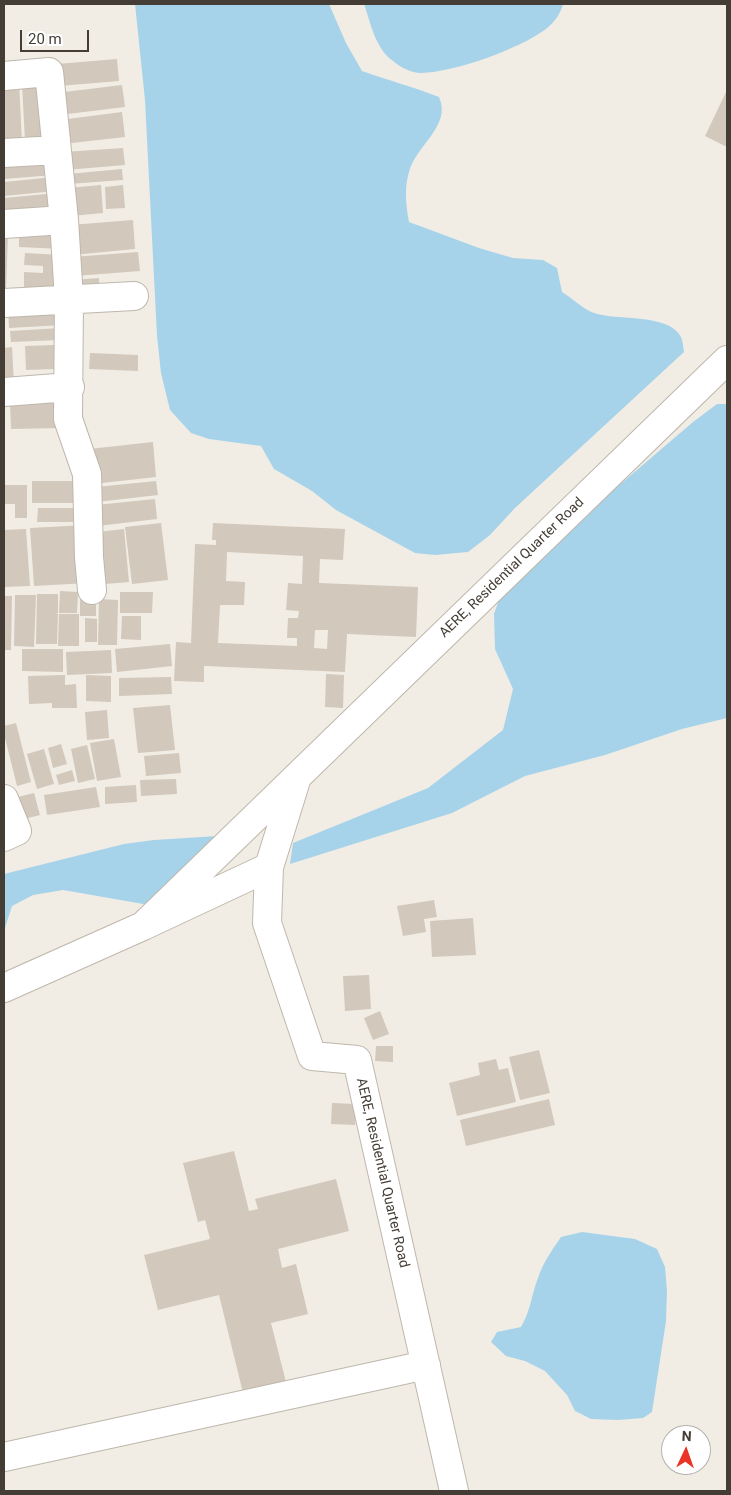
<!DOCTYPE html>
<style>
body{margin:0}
#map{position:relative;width:731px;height:1495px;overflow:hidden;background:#f1ede5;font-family:Roboto,sans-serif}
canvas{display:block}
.frame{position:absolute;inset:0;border:5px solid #433d35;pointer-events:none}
.north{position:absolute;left:661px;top:1425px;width:50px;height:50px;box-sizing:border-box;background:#fff;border:1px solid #b4b1ae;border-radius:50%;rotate:3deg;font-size:14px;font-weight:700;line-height:20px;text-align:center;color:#433d35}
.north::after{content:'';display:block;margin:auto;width:18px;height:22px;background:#e93525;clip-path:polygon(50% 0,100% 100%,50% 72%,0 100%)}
.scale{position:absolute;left:20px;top:30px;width:69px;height:22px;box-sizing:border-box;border:2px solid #433d35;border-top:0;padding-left:6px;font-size:15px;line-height:18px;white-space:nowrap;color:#433d35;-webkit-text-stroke:4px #fff;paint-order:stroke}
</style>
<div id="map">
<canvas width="731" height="1495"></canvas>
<div class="frame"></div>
<div class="north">N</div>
<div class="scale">20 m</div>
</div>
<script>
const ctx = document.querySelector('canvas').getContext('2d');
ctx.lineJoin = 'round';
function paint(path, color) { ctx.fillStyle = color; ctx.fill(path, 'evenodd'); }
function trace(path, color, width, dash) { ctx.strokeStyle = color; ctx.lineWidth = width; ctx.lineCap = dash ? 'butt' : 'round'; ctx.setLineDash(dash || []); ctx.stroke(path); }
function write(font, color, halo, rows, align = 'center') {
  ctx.font = font + ' Roboto,sans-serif'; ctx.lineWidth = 4; ctx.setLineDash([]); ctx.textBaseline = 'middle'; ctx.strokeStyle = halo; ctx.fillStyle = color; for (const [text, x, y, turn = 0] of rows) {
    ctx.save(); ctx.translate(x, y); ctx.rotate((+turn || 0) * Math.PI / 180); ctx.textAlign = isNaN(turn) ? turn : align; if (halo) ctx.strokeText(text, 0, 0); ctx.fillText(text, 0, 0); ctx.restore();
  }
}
paint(new Path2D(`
 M135 4H329L346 43 362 71C387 80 414 87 439 97 452 126 416 145 409 172 404 189 406 205 409 222L479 248 513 258 543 260 557 268 562 292C572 298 583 309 594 313 617 321 669 313 681 337 683 341 683 347 684 352L515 508 490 535 468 552 435 555 415 553 336 510 312 491 274 469 261 446 209 439 191 433 170 410 161 373 157 336 145 100Z
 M364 4H563C561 13 554 23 546 29 519 49 455 72 421 73 411 73 400 67 393 61 375 48 371 24 364 4Z
 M717 404H727V718L682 729 605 755 525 776 452 813 290 864 293 843 428 788 503 730 513 689 495 649 494 614 500 597 555 540 693 422Z
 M218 836 149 905 63 890 33 895 12 906 4 931V874L124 844 154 840Z
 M582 1232 635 1239 657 1249 665 1267 667 1291 666 1321 652 1412 643 1418 618 1420 591 1419 575 1411 567 1395 545 1371 525 1361 506 1356 491 1342 497 1332 521 1327C531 1310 531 1296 538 1278 543 1263 552 1250 561 1237Z`), '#a6d3ea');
paint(new Path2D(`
 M117 59 119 81 59 86 57 64Z
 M4 80H19L22 143H4Z
 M44 81 47 141 25 142 22 83Z
 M122 85 125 107 59 115 56 93Z
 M727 90V147L705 136Z
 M122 112 125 137 63 144 60 120Z
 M123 148 125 165 66 170 64 152Z
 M52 157 54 175 4 179V160Z
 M122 169 123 180 69 184 68 174Z
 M54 177 55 191 4 196V182Z
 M101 185 103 213 71 216 68 188Z
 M123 185 125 208 106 209 105 187Z
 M57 193 59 218 6 222 4 198Z
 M133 220 135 249 73 255 70 225Z
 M19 230 62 232V249L19 247Z
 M4 233H8L6 292H4Z
 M138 252 140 271 75 276 73 257Z
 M25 253 62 255 60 288 24 287V272L43 273V266L24 265Z
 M99 278V295L74 297 72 280Z
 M63 303 64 325 9 328 8 307Z
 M60 328 61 340 11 342 10 331Z
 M54 345 55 369 26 370 25 346Z
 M12 347 14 384H4V348Z
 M90 353 138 355V371L89 369Z
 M63 401 64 428 11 429 10 403Z
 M153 442 156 477 93 484 89 449Z
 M32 481H80L79 503H32Z
 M156 481 158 495 97 502 96 487Z
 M4 485H27V518H15V504H4Z
 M155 499 157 519 98 526 96 505Z
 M38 508H81V522H37Z
 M161 523 168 580 132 584 125 527Z
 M213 523 345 529 343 560 320 559 319 583 418 587 416 637 347 634 345 672 204 666V682L174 681 176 642 191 643 195 544 216 545V540H212ZM227 552 303 556 302 584 288 583 286 610 299 611 298 618H288L287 638H297V646L218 643 220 605H244L245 582 226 581ZM315 630H328L327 649 314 648Z
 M85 525 88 583 34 586 30 528Z
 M26 529 30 586 4 587V530Z
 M124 529 129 582 94 585 89 533Z
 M80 590H96V616H80Z
 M60 591 78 592 77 613H59Z
 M120 592H153L152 613H120Z
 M37 594H58V613H56L58 614 57 644H36Z
 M15 595H36L34 647 14 646Z
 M4 596H12L11 650H4Z
 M99 599 118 600 117 645H98Z
 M59 614H79V646H58Z
 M122 616H141V640L121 639Z
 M85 618 97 619V642H85Z
 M170 644 172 666 117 672 115 649Z
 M22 649H63V672L22 671Z
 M111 650 112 673 67 675 66 652Z
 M326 674 344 675 343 708 325 707Z
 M65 675V685L76 684 77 708H52V703L29 704 28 676Z
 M86 675 111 676V702L86 701Z
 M171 677 172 694 119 696V678Z
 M170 705 175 750 138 753 133 708Z
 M107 710 109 738 87 740 85 712Z
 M16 723 31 782 17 786 4 734V726Z
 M114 739 121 777 97 781 90 743Z
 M61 744 67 764 53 768 48 748Z
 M87 745 95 779 78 783 71 749Z
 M44 749 54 784 37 789 27 754Z
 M179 753 181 773 146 776 144 756Z
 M72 770 75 781 59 785 56 775Z
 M176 779 177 794 141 796 140 780Z
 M136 785 137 802 105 804V787Z
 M96 787 100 807 47 815 44 795Z
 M34 793 40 815 20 820 14 798Z
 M434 900 437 917 424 919 426 932 403 936 397 906Z
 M473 918 476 955 432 957 430 921Z
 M369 975 371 1009 345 1011 343 976Z
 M380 1011 389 1034 373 1040 364 1018Z
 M376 1046H393V1062L375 1061Z
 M539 1050 550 1093 520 1100 509 1057Z
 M496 1059 499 1070 508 1068 516 1102 457 1116 449 1083 480 1075 478 1063Z
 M549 1099 555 1125 466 1146 460 1120Z
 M332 1103 356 1104 355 1125 331 1124Z
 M234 1151 249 1211 258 1209 255 1199 336 1179 349 1231 278 1249 282 1268 296 1264 308 1314 271 1323 287 1386 244 1397 219 1295 158 1310 144 1255 210 1239 205 1220 198 1222 183 1163Z`), '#d2c8bc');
const street = new Path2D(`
 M4 76 49 72 64 220 69 299 68 419 87 474 89 557 92 590
 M4 153 57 150
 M4 224 64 220
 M4 303 134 296
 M4 392 70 387
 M297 777 269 867 267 923 312 1056 357 1060 454 1491
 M4 799 17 831 4 837
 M269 867 143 926 727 360
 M4 988 143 926
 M4 1457 426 1365`);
trace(street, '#bfb7ac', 30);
trace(street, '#fff', 28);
write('14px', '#433d35', '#fff', [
 ["AERE, Residential Quarter Road",512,568,-44],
 ["AERE, Residential Quarter Road",382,1173,77]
]);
</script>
